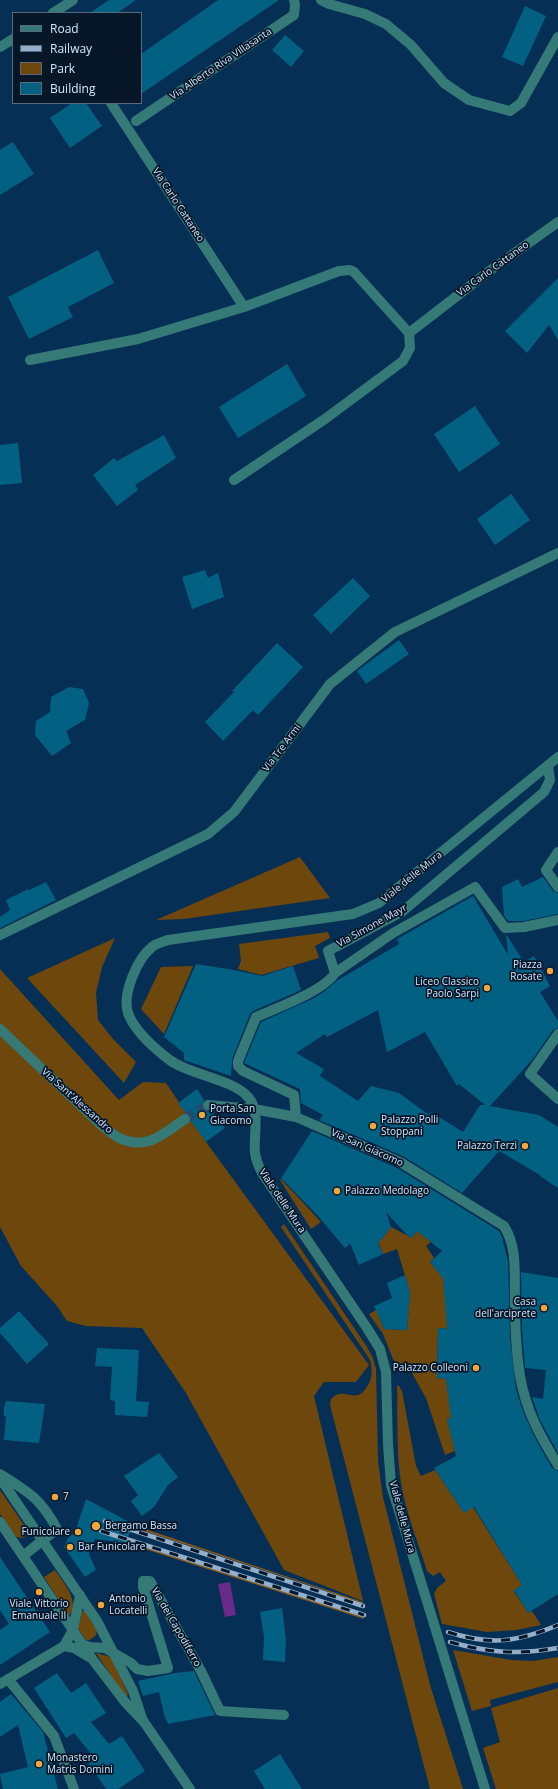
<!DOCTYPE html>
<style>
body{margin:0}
#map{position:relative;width:558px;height:1789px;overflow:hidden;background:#062f55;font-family:"Open Sans",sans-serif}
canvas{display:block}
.legend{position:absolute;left:12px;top:12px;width:130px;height:92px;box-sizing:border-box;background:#071728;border:1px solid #586a7e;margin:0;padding:5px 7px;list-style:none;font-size:12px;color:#d1e6ff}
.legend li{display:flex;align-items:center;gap:8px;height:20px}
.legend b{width:20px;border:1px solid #586a7e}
</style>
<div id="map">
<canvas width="558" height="1789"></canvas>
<ul class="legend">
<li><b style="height:5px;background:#357a77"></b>Road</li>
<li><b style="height:5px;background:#94afcc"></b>Railway</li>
<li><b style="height:11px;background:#6e470c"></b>Park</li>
<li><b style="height:11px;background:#026183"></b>Building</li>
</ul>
</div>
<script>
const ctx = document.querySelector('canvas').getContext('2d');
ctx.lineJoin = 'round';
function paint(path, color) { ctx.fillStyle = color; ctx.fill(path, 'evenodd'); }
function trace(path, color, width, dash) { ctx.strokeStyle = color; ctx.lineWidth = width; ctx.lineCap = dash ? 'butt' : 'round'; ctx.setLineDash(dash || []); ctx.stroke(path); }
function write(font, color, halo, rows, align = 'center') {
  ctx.font = font + ' "Open Sans",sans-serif'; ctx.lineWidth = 3.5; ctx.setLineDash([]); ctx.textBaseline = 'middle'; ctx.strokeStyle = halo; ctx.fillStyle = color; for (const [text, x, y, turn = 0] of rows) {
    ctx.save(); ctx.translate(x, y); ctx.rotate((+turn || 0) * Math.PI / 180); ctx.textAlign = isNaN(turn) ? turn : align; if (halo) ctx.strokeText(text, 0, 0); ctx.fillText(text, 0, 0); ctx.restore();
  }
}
paint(new Path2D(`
 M300 857 330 898 184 919 156 920Z
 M328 932 330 938 315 946 319 958 261 975 238 969 241 961 239 944Z
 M115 938 102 967 96 993 98 1020 113 1039 136 1062 124 1083 27 978Z
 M193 966 164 1034 141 1009 161 967Z
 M0 969 119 1100 143 1082 166 1083 206 1142 369 1365 356 1382H324L314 1396 363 1601 284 1570 186 1393 142 1328 86 1326 67 1321 57 1306 21 1266 0 1227Z
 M281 1179 321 1222 311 1229 280 1180Z
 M284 1224 367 1347 373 1358 376 1369 378 1461 383 1497 430 1685 463 1789H430L330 1405 331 1399C345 1384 355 1408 368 1385 373 1377 372 1369 370 1360L281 1227Z
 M391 1227 412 1238 417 1231 431 1242 426 1246 434 1258 430 1262 443 1278 450 1329 438 1328 437 1378 446 1379 448 1394 461 1392 474 1413 447 1419 455 1451 445 1455 426 1398 409 1368 401 1370 393 1359 383 1334 369 1314 376 1310 384 1329 407 1330 410 1292 397 1249 383 1254 374 1233 381 1240Z
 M397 1385 399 1386 402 1391 416 1466 421 1476 435 1470 464 1513 473 1507 522 1585 514 1591 528 1613 532 1611 541 1625 516 1630 487 1632 442 1624 434 1594 437 1588 446 1581 440 1572 433 1576 427 1571C418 1542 406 1513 401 1483 396 1451 398 1418 397 1385Z
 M0 1490 26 1528 27 1534 23 1538 16 1537 0 1514Z
 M55 1570C63 1582 81 1602 69 1616L44 1577Z
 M82 1611H85L97 1631 96 1635 90 1640H86L78 1628Z
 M453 1650 511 1660 533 1661 558 1657V1682L490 1700 491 1706 472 1711Z
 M96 1653 111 1657 128 1694 126 1698Z
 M558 1688V1789H496L483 1748 500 1742 491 1708Z`), '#6e470c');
paint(new Path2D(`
 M133 1525 363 1602V1604L309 1585 132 1527Z
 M127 1541 364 1617V1619L126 1543Z`), '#84591d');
paint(new Path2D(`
 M230 1582 236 1615 225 1617 218 1584Z`), '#692b8a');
paint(new Path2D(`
 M109 0H136L117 13H90Z
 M218 0H279L141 94V54Z
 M525 6 546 16 523 66 502 57Z
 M285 35 304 51 291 67 272 50Z
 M72 103H86L102 126 70 148 50 118Z
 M13 142 34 174 0 195V150Z
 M98 250 114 283 68 307 73 317 29 339 8 297Z
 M558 278V340L549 325 527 353 505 331Z
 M287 364 306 396 238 438 219 407Z
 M475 406 500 444 459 472 434 434Z
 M164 435 176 458 135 485 138 490 117 506 93 475 114 458 117 461Z
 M18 443 22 483 0 485V445Z
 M511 494 530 520 495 545 477 519Z
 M205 570 208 578 218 573 224 597 192 609 182 577Z
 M353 578 370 596 331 634 313 615Z
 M399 640 409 654 366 684 357 671Z
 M277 643 303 667 258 715 253 710 223 741 205 722 234 692 232 691Z
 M69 687 83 689 89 703 85 720 66 731 71 743 52 756 35 735 36 721 50 712 51 697Z
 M543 877 553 891 558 893V914L523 921H508L504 916 502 887 518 879 522 887Z
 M46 882 56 900 0 928V917L10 910 6 900 28 889 29 890Z
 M473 896 508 955 506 934 524 962 534 956 550 986 540 992 558 1021V1028L553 1030 532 1060 490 1106 539 1115 558 1127V1188L540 1176V1175L499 1151 462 1193 403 1156 319 1120 323 1115 301 1103 300 1089 244 1063 261 1022 314 998 325 991 338 980 399 944 397 939ZM378 1010 387 1052 425 1032 457 1086 459 1084 485 1105H480L463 1132 431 1112 429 1115 399 1093 371 1086 358 1101 320 1076 324 1069 296 1053 325 1034 327 1037Z
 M196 964 234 970 262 976 293 966 301 990 253 1011 250 1014 232 1059 231 1076 184 1060V1053L164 1037Z
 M197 1089 204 1100 202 1104V1108L207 1111 213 1112 225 1128 206 1142 191 1121 190 1115 186 1113 178 1103Z
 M312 1131 397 1168 499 1231 502 1237 508 1262 510 1338 516 1390 524 1414 534 1436 552 1468 558 1471V1594L528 1613 514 1590 522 1585 474 1507 464 1513 434 1468 456 1456 447 1419 451 1418 446 1379 437 1378 438 1328 447 1329 443 1278 430 1262 442 1251 417 1231 412 1238 406 1234 386 1212 391 1227 378 1244 383 1254 359 1265 350 1243 345 1248 318 1216 281 1178Z
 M521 1272 558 1278V1453L540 1420 532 1397 543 1399 546 1370 525 1368 522 1328Z
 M405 1275 410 1292 407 1330 384 1329 374 1306 392 1298 387 1283Z
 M19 1311 49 1344 27 1364 0 1333V1328Z
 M97 1348 139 1350 136 1401 149 1402 147 1417 115 1415V1401L110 1400 112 1367 95 1366Z
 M6 1401 45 1404 39 1443 4 1440 6 1416H4V1408Z
 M159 1453 178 1477 168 1485 154 1507 142 1516 131 1501 138 1495 124 1476Z
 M86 1499 133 1524 126 1543 95 1539 89 1554 96 1570 85 1577 64 1547 70 1534 74 1535Z
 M0 1557 50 1632 0 1665V1630L9 1624 0 1610Z
 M282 1608 286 1640 285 1662 263 1660 264 1637 260 1612Z
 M194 1671 215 1715 168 1724 164 1714 159 1692 143 1696 138 1681 175 1673Z
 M57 1673 71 1693 86 1683 106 1713 91 1722 109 1744 122 1736 145 1771 118 1789H106L86 1760 92 1755 74 1733 66 1738 34 1688Z
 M11 1694 43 1732 58 1789H3L0 1774 28 1767 18 1725 0 1737V1702Z
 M280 1754 302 1789H265L254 1771Z`), '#026183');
trace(new Path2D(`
 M185 1119 208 1105`), '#244a6e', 10, [10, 5]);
trace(new Path2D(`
 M321 0 329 4 365 14 386 24 411 45 444 83 469 100 510 111 521 103 558 37
 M53 13 73 0
 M0 47 13 39
 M111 103 244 307 339 271 350 270 354 272 409 333 410 348 403 361 325 419 234 480
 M136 121 294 15 295 5 294 0
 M409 333 488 272 558 222
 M30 360 138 339 244 307
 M548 766 550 780 544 792 403 911 328 951 335 973 393 933 475 887 505 928 524 927 558 920
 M558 852 546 870 558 887
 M0 935 208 834 234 812 330 684 395 632 558 553
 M0 1029 101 1125C107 1129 113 1135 119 1138 147 1151 163 1134 185 1119
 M558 1034 530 1074 558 1099
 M208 1105 254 1109 296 1117 400 1162 504 1226C518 1248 514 1275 515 1300 515 1325 516 1351 520 1376 526 1411 540 1436 558 1465
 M296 1117 294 1095 243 1071 238 1066V1061L256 1017C276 1008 324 991 335 973
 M0 1474C29 1492 41 1499 57 1529L23 1556
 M0 1478 97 1621 133 1691 142 1718
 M0 1522 93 1660 125 1702 144 1722 190 1789
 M84 1645 90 1647 105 1648 131 1663 137 1669 148 1671 168 1668 143 1587V1581H150L201 1671 220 1711 284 1715
 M64 1646 74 1648 89 1657
 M8 1679 54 1736 74 1789
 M0 1684 64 1646 73 1630 80 1595
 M485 1789 391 1485 388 1444 386 1372 380 1349 367 1328 262 1173C259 1167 256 1160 255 1153 253 1136 261 1111 248 1097 233 1079 188 1075 167 1058 153 1047 134 1030 128 1013 122 994 137 959 152 947 157 943 163 942 168 940L353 914 379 903 558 757`), '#357a77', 10);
const rail = new Path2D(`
 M105 1521 363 1606
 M101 1531 364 1615
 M448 1632C491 1646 517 1642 558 1625
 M450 1642C490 1653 517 1655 558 1648`);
trace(rail, '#94afcc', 4.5);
trace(rail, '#071728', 3, [9]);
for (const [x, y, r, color] of [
 [550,971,4,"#f0a63f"],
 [487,988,4,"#f0a63f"],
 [202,1115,4,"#f0a63f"],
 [373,1126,4,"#f0a63f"],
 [525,1146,4,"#f0a63f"],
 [337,1191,4,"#f0a63f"],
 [544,1308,4,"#f0a63f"],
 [476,1368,4,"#f0a63f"],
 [55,1497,4,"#f0a63f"],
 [96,1526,5,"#f0a63f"],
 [78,1532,4,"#f0a63f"],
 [70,1547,4,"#f0a63f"],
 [39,1592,4,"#f0a63f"],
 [101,1605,4,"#f0a63f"],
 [39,1764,4,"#f0a63f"]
]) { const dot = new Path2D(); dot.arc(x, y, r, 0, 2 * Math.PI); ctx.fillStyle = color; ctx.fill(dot); trace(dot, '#071728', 1.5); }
write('10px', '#d1e6ff', '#071728', [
 ["Via Alberto Riva Villasanta",221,64,-34],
 ["Via Carlo Cattaneo",178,205,57],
 ["Via Carlo Cattaneo",493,269,-36],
 ["Via Tre Armi",282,748,-53],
 ["Viale delle Mura",412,877,-39],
 ["Via Simone Mayr",372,926,-29],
 ["Via Sant'Alessandro",77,1101,42],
 ["Via San Giacomo",367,1148,24],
 ["Viale delle Mura",282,1201,56],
 ["Viale delle Mura",402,1517,75],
 ["Via dei Capodiferro",176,1627,60]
]);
write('10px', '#d1e6ff', '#071728', [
 ["Piazza",542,965,"right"],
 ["Rosate",542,977,"right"],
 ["Liceo Classico",479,982,"right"],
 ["Paolo Sarpi",479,994,"right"],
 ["Porta San",210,1109],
 ["Giacomo",210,1121],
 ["Palazzo Polli",381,1120],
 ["Stoppani",381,1132],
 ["Palazzo Terzi",517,1146,"right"],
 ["Palazzo Medolago",345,1191],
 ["Casa",536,1302,"right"],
 ["dell'arciprete",536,1314,"right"],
 ["Palazzo Colleoni",468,1368,"right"],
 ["7",63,1497],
 ["Bergamo Bassa",105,1526],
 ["Funicolare",70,1532,"right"],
 ["Bar Funicolare",78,1547],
 ["Antonio",109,1599],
 ["Locatelli",109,1611],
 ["Viale Vittorio",39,1604,"center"],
 ["Emanuale II",39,1616,"center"],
 ["Monastero",47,1758],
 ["Matris Domini",47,1770]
], 'left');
</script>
